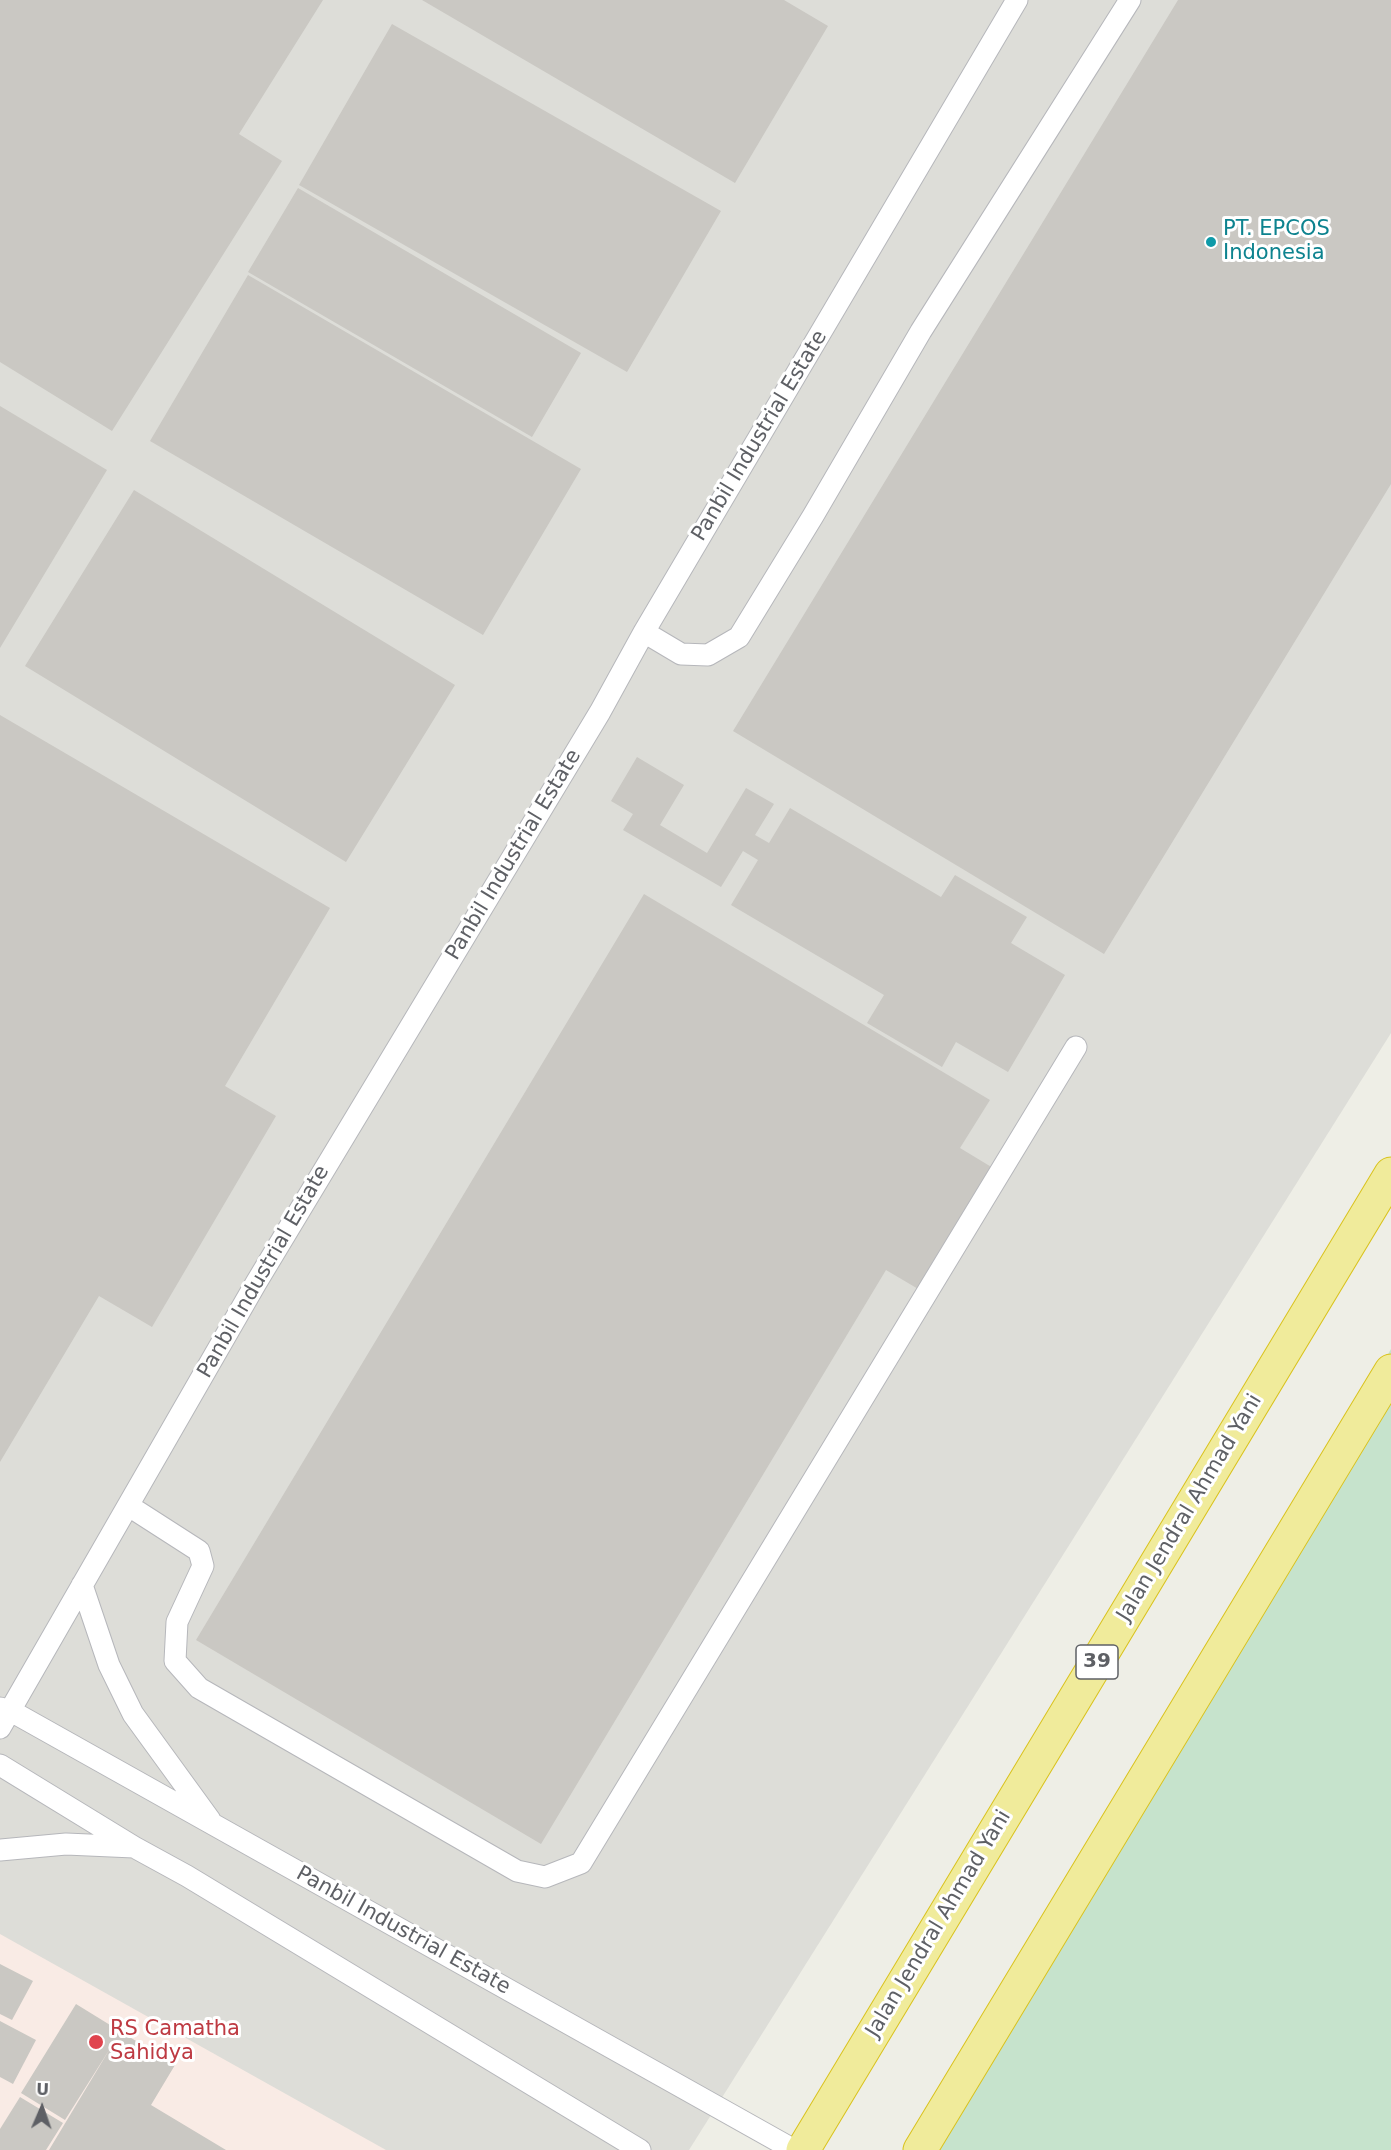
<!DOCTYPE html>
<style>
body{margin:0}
#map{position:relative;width:1391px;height:2150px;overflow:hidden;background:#eeeee6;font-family:"DejaVu Sans",sans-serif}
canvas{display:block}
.north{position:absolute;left:12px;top:2078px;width:60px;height:60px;-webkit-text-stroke:4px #fff;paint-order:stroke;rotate:2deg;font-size:16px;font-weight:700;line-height:24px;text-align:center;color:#5e6065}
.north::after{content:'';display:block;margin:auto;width:21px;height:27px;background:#5e6065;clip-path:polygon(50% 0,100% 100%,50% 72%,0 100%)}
</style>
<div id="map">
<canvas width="1391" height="2150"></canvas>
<div class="north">U</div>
</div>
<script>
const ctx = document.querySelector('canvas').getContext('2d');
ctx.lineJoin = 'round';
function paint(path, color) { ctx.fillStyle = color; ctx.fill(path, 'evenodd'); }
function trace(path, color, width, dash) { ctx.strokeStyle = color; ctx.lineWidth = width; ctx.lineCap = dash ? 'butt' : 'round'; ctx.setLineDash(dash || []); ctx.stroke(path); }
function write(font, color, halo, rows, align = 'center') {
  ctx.font = font + ' "DejaVu Sans",sans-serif'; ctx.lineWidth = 6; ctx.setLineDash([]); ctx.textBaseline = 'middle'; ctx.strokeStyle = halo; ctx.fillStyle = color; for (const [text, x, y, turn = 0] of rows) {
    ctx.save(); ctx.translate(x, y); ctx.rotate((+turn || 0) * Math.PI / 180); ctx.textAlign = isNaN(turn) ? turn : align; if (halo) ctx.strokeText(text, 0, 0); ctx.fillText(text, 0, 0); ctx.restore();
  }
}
paint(new Path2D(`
 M0 0H1391V1033L689 2150H0Z`), '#ddddd8');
paint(new Path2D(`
 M0 1934 386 2150H0Z`), '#f9ebe5');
paint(new Path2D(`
 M1391 1349V2150H920Z`), '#c6e3cc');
paint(new Path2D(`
 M0 0H323L239 134 282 161 112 431 0 362Z
 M422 0H784L828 26 735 183Z
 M1178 0H1391V484L1104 954 733 731Z
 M392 24 721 211 627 372 299 185Z
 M298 188 581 353 532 437 248 272Z
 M248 275 581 469 483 635 150 441Z
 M0 406 107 470 0 648Z
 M134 490 455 685 346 862 25 666Z
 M0 715 330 908 225 1086 276 1116 152 1327 99 1296 0 1462Z
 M637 757 684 785 660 825 707 853 746 788 774 804 755 835 769 843 790 808 941 897 955 875 1027 917 1011 943 1065 975 1008 1072 956 1042 942 1067 867 1023 884 995 731 905 758 860 743 851 721 887 623 830 633 814 611 801Z
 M644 894 990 1100 960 1148 998 1171 925 1293 886 1270 541 1844 196 1640Z
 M0 1964 33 1981 12 2020 0 2014Z
 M76 2004 175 2065 151 2105 226 2150H49L111 2047 65 2120 21 2093Z
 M0 2021 36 2040 13 2084 0 2077Z
 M20 2097 63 2123 46 2150H0V2129Z`), '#cac8c3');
const lane = new Path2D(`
 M644 632 681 654 708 655 739 637 813 516 921 331 1130 0
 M129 1506 199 1551 203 1566 177 1622 175 1661 199 1688 517 1871 545 1877 581 1863 1076 1047
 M82 1585 109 1665 133 1714 210 1820
 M0 1708 11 1711 794 2150
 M0 1728 256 1283 600 712 644 632 1017 0
 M0 1765 134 1847 187 1876 640 2150
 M0 1850 66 1844 134 1847`);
const highway = new Path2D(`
 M803 2150 1391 1174
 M920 2150 1391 1371`);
trace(lane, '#b6b7bb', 23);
trace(highway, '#d9c21c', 35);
trace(lane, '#fff', 21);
trace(highway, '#f0eb9b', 33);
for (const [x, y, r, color] of [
 [1211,242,6,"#0f9aa8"],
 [96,2042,8,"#e0444e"]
]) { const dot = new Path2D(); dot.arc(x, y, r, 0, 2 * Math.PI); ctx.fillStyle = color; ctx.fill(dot); trace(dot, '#fff', 2); }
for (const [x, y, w] of [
 [1097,1662,42]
]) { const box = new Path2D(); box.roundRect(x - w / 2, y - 17, w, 34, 4.5); ctx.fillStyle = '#fff'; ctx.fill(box); trace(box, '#5e6065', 1.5); }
write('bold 20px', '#5e6065', null, [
 ["39",1097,1662]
]);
write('21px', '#0d838f', '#fff', [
 ["PT. EPCOS",1223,230],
 ["Indonesia",1223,254]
], 'left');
write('21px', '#5e6065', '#fff', [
 ["Panbil Industrial Estate",760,436,-59],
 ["Panbil Industrial Estate",514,855,-59],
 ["Panbil Industrial Estate",264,1272,-60],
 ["Jalan Jendral Ahmad Yani",1190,1508,-59],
 ["Jalan Jendral Ahmad Yani",939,1924,-59],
 ["Panbil Industrial Estate",403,1931,29]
]);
write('21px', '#be3a42', '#fff', [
 ["RS Camatha",110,2030],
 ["Sahidya",110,2054]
], 'left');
</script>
